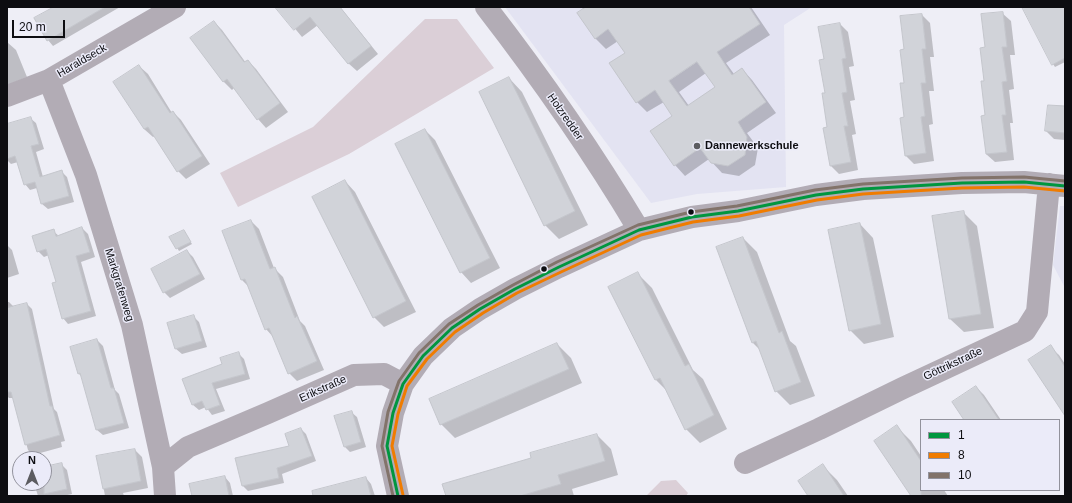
<!DOCTYPE html>
<meta charset="utf-8">
<style>
body{margin:0}
#map{position:relative;width:1072px;height:503px;overflow:hidden;background:#eeeef6;font-family:Helvetica,sans-serif}
canvas{display:block}
.frame{position:absolute;inset:0;border:8px solid #0d0d11;pointer-events:none}
.legend{position:absolute;left:920px;top:419px;width:140px;height:72px;box-sizing:border-box;background:#ebebf9;border:1px solid #92929c;margin:0;padding:5px 7px;list-style:none;font-size:12px;color:#0d0d11}
.legend li{display:flex;align-items:center;gap:8px;height:20px}
.legend b{width:20px;border:1px solid #92929c}
.north{position:absolute;left:12px;top:451px;width:40px;height:40px;box-sizing:border-box;background:#ebebf9;border:1px solid #92929c;border-radius:50%;rotate:0deg;font-size:11px;font-weight:700;line-height:16px;text-align:center;color:#0d0d11}
.north::after{content:'';display:block;margin:auto;width:14px;height:18px;background:#5c5c61;clip-path:polygon(50% 0,100% 100%,50% 72%,0 100%)}
.scale{position:absolute;left:12px;top:20px;width:53px;height:18px;box-sizing:border-box;border:2px solid #0d0d11;border-top:0;padding-left:5px;font-size:12px;line-height:14px;white-space:nowrap;color:#0d0d11;-webkit-text-stroke:3px #ebebf9;paint-order:stroke}
</style>
<div id="map">
<canvas width="1072" height="503"></canvas>
<div class="frame"></div>
<ul class="legend">
<li><b style="height:5px;background:#00963f"></b>1</li>
<li><b style="height:5px;background:#f07c00"></b>8</li>
<li><b style="height:5px;background:#82736a"></b>10</li>
</ul>
<div class="north">N</div>
<div class="scale">20 m</div>
</div>
<script>
const ctx = document.querySelector('canvas').getContext('2d');
ctx.lineJoin = 'round';
function paint(path, color) { ctx.fillStyle = color; ctx.fill(path, 'evenodd'); }
function trace(path, color, width, dash) { ctx.strokeStyle = color; ctx.lineWidth = width; ctx.lineCap = dash ? 'butt' : 'round'; ctx.setLineDash(dash || []); ctx.stroke(path); }
function write(font, color, halo, rows, align = 'center') {
  ctx.font = font + ' Helvetica,sans-serif'; ctx.lineWidth = 3; ctx.setLineDash([]); ctx.textBaseline = 'middle'; ctx.strokeStyle = halo; ctx.fillStyle = color; for (const [text, x, y, turn = 0] of rows) {
    ctx.save(); ctx.translate(x, y); ctx.rotate((+turn || 0) * Math.PI / 180); ctx.textAlign = isNaN(turn) ? turn : align; if (halo) ctx.strokeText(text, 0, 0); ctx.fillText(text, 0, 0); ctx.restore();
  }
}
paint(new Path2D(`
 M505 7H812L784 25 786 187 697 194 651 203Z
 M1060 206H1065V288L1053 265Z`), '#e3e3f2');
paint(new Path2D(`
 M425 19H457L494 68 349 154 238 207 220 173 313 127Z
 M676 480 688 493 686 496H646L661 481Z`), '#dbcfd7');
paint(new Path2D(`
 M56 7H120L53 46 48 40Z
 M277 7H340L378 54 357 71 348 63 318 25 302 37Z
 M582 7H751L770 35 726 63 734 74 742 69 752 80 776 113 747 133 758 148 755 165 739 176 722 173 709 159 685 176 675 165 674 116 664 102 647 112 637 102 626 53 618 41 606 49 595 38ZM706 73 716 87 689 106 679 92Z
 M1024 7H1065V62L1055 67 1053 64Z
 M1002 13 1011 21 1015 55H1010L1014 89 1009 90 1013 123H1010L1014 160 995 162 986 154V48Z
 M922 15 930 23 934 57H930L934 91H929L933 124 929 125 934 161 914 164 906 156 905 50Z
 M214 22 222 30 246 63 248 61 256 69 288 112 266 128 258 119 234 88 232 90 223 81Z
 M840 24 848 32 854 66 849 67 855 100 850 101 856 134 852 135 858 170 839 174 831 166 825 60Z
 M7 42 16 50 27 77 7 85Z
 M139 66 148 74 172 113 173 112 181 120 210 164 186 179 178 171 155 136 153 137 144 129Z
 M509 78 522 92 588 225 559 239 545 225Z
 M1065 107V140L1054 139 1046 131Z
 M30 118 36 123 44 149 36 152 43 177 61 171 67 177 74 202 48 209 42 204 37 188 30 190 25 184 18 162 11 164 7 160V125Z
 M425 130 435 140 500 268 471 283 461 272Z
 M345 181 355 192 416 312 384 327 374 317Z
 M963 212 977 226 994 328 964 332 950 319Z
 M251 221 259 229 274 268 283 277 300 321 305 326 324 370 297 381 289 373 274 338 266 329 249 287 242 280 223 232Z
 M860 224 873 238 894 337 864 344 850 330Z
 M82 228 88 234 95 257 81 262 96 316 68 324 63 318 57 282 49 255 44 257 38 251 53 231 59 236Z
 M184 231 192 244 179 251 171 238Z
 M743 238 757 252 790 341 796 346 815 396 790 405 776 391 760 350 752 342Z
 M7 245 12 250 19 274 7 278Z
 M187 251 193 257 205 279 170 298 164 292Z
 M638 274 652 288 693 370 703 379 727 429 700 443 686 429 667 391 656 380 609 288Z
 M7 302H9L14 307 27 304 32 309 54 409 57 412 65 441 61 442 62 447 33 455 28 450 13 398H9L7 396Z
 M193 316 199 322 207 347 182 354 176 349 168 324Z
 M97 340 103 346 115 390 119 394 129 428 103 435 97 430 82 377 79 374Z
 M557 344 571 358 582 383 455 438 441 424Z
 M1050 347 1059 355 1065 364V414Z
 M238 353 244 359 250 379 216 389 225 411 212 415 206 407 199 410 193 405 183 380 223 364Z
 M976 387 984 395 1001 420H965Z
 M351 412 357 417 366 447 350 452 345 447Z
 M897 427 911 441 921 456V490H944L948 496H912Z
 M301 429 306 434 316 461 282 474 284 483 248 491 242 485 291 447Z
 M597 435 611 449 618 475 572 489 574 496H447L532 459Z
 M135 450 142 457 148 488 123 493 124 496H105L98 457Z
 M61 464 67 470 72 494 63 496H38L34 483H44V468Z
 M823 466 837 480 848 496H809Z
 M225 477 230 483 233 496H193Z
 M366 478 371 484 375 496H339Z`), '#0003');
const building = new Path2D(`
 M54 7H105L47 41 34 18Z
 M275 7H340L371 46 348 64 310 17 294 30Z
 M586 7H749L760 24 717 52 732 75 742 68 766 102 738 122 747 137 745 155 728 166 711 163 700 148 674 166 650 131 672 116 655 90 636 103 609 63 625 53 608 29 595 39 577 13ZM697 62 715 87 687 106 669 81Z
 M1022 7H1065V58L1052 65Z
 M1003 12 1007 47H1002L1007 81 1002 82 1006 115H1002L1007 152 986 154 981 116 985 115 981 81H984L980 48 985 47 981 14Z
 M922 14 926 49H922L926 83H921L925 116 921 117 926 153 905 156 900 118 904 117 900 83H904L900 50 904 49 900 16Z
 M214 21 244 62 248 60 280 103 257 120 227 79 223 82 190 38Z
 M840 23 846 58 842 59 847 92 842 93 848 126H844L851 162 830 166 823 128 827 127 822 93H825L819 60 824 59 818 27Z
 M139 65 170 113 173 111 202 156 177 172 148 127 144 129 113 82Z
 M509 77 575 211 544 226 479 92Z
 M1048 105 1065 106V133L1045 131Z
 M31 117 39 144 31 146 40 177 62 170 69 196 41 204 35 182 24 185 15 156 7 159V124Z
 M425 129 490 258 460 273 395 144Z
 M345 180 406 301 373 318 312 197Z
 M964 211 981 314 949 319 932 216Z
 M251 220 270 269 275 267 295 318 297 316 317 361 288 374 269 328 265 330 245 279 241 280 222 231Z
 M860 223 881 324 849 331 828 230Z
 M82 227 90 252 76 256 91 311 62 319 52 283 56 282 46 249 37 252 32 236 54 229 56 236Z
 M184 230 191 242 176 249 169 237Z
 M743 237 779 333 782 331 801 382 775 392 756 341 752 343 716 247Z
 M187 250 200 274 163 293 151 269Z
 M638 272 685 366 689 364 714 415 685 430 660 378 655 380 608 287Z
 M27 303 50 406H52L60 435 25 445 11 392H7V308Z
 M194 315 202 341 175 349 167 323Z
 M97 339 111 388H114L124 423 96 430 80 373 78 374 70 347Z
 M557 343 569 369 440 425 429 399Z
 M1051 345 1065 367V416L1028 360Z
 M239 352 245 374 212 383 220 405 206 410 202 401 192 405 182 379 222 364 220 358Z
 M976 386 999 420H964L952 402Z
 M352 411 361 442 344 447 334 416Z
 M897 425 921 461V496H911L874 441Z
 M301 428 312 456 277 468 279 478 242 486 235 458 289 446 285 434Z
 M597 434 605 461 558 475 561 484 520 496H446L442 484 531 458 530 453Z
 M135 449 141 481 103 489 96 456Z
 M62 463 67 489 44 494V467Z
 M823 464 844 496H808L798 481Z
 M225 476 229 496H192L189 484Z
 M366 477 371 496H313L312 491Z`);
paint(building, '#d1d3d9');
trace(building, '#c4c6cc', 1);
trace(new Path2D(`
 M486 7C541 78 593 153 639 230
 M49 80 86 175 132 325 163 467 165 496
 M7 96 49 80 175 7
 M745 463 819 429 903 388 1025 331 1037 312 1049 184
 M163 467 188 447 268 413 354 375 384 374 403 384
 M398 496 387 446 393 413 403 384 423 356 452 328 480 309 515 289 559 267 639 230 692 217 738 211 816 195 863 189 962 183 1024 182 1065 186`), '#b2acb5', 22);
trace(new Path2D(`
 M398 496 387 446 393 413 403 384 423 356 452 328 480 309 515 289 559 267 639 230 692 217 738 211 816 195 863 189 962 183 1024 182 1065 186`), '#00963f', 3);
trace(new Path2D(`
 M403 495 392 446 398 414 407 386 427 359 455 332 483 313 517 293 561 272 641 235 693 222 739 216 817 200 863 194 962 188 1024 187 1065 191`), '#f07c00', 3);
trace(new Path2D(`
 M393 496 382 446 388 412 399 381 419 353 449 324 478 305 513 285 557 262 638 225 691 212 737 206 815 190 863 184 962 178 1024 177 1065 181`), '#82736a', 3);
for (const [x, y, r, color] of [
 [697,146,4,"#5c5c61"],
 [691,212,3.5,"#0d0d11"],
 [544,269,3.5,"#0d0d11"]
]) { const dot = new Path2D(); dot.arc(x, y, r, 0, 2 * Math.PI); ctx.fillStyle = color; ctx.fill(dot); trace(dot, '#ebebf9', 1.5); }
write('11px', '#0d0d11', '#ebebf9', [
 ["Haraldseck",82,61,-30],
 ["Holzredder",565,117,55],
 ["Markgrafenweg",119,285,73],
 ["Göttrikstraße",953,364,-25],
 ["Erikstraße",323,389,-24]
]);
write('bold 11px', '#0d0d11', '#ebebf9', [
 ["Dannewerkschule",705,146]
], 'left');
</script>
